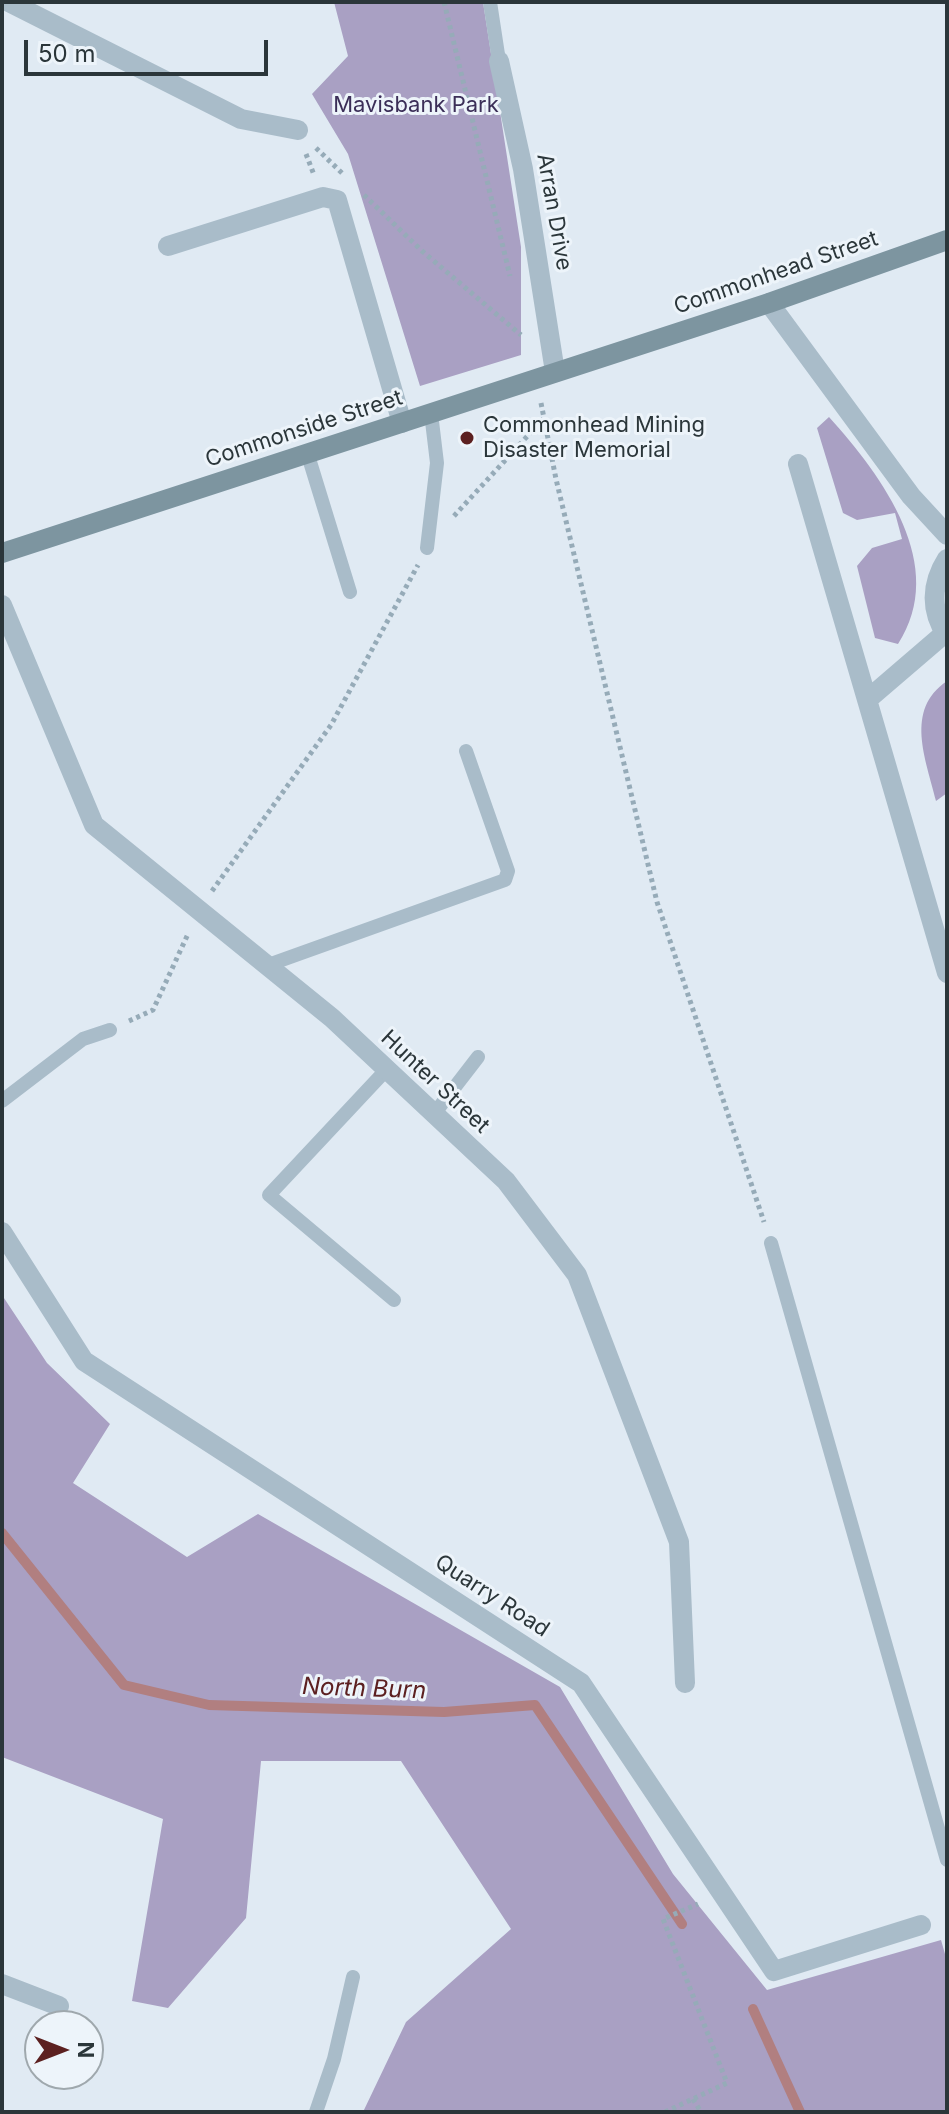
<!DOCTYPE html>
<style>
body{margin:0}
#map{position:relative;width:949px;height:2114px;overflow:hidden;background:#e0eaf3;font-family:Inter,sans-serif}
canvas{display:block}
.frame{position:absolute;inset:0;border:4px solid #2b363a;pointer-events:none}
.north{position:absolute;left:24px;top:2010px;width:80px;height:80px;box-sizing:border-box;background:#edf4fa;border:2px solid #9fa8ad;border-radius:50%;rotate:90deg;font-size:22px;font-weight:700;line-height:32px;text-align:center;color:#2b363a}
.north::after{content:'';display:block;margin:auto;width:28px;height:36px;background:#5c2020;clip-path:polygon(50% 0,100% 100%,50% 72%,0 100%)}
.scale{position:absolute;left:24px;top:40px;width:244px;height:36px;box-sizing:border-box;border:4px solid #2b363a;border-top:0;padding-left:10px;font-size:24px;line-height:28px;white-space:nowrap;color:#2b363a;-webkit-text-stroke:6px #edf4fa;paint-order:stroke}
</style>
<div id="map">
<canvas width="949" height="2114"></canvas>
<div class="frame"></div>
<div class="north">N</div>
<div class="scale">50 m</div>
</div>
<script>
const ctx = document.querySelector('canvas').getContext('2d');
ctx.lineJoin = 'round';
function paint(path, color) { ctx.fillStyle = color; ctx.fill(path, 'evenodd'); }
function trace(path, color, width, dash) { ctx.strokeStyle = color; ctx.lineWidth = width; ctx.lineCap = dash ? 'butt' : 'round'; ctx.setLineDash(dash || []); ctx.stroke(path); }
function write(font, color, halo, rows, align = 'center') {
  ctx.font = font + ' Inter,sans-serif'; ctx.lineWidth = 6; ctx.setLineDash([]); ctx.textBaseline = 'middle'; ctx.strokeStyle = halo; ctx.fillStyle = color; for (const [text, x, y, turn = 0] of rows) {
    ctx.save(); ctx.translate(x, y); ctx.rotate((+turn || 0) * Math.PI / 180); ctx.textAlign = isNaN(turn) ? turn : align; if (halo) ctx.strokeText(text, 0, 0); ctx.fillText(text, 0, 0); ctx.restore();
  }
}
paint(new Path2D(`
 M334 2H483L521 247V355L420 386 348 154 312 94 348 56Z
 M829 417C883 477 949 566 898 644L875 638 857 566 872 548 902 539 895 513 857 520 843 513 817 428Z
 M947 681V793L936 801C926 759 904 710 947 681Z
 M2 1295 47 1363 110 1424 73 1483 187 1557 258 1514 560 1687 673 1874 767 1990 941 1940 947 1961V2112H363L406 2022 511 1929 401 1761H261L246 1918 168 2008 132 2001 163 1819 2 1757Z`), '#a9a0c3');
trace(new Path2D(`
 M2 1533 124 1685 209 1705 444 1712 535 1705 682 1924
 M753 2009 800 2112`), '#b17f80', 10);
trace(new Path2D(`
 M444 2 510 276
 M316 148 343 174
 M306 154 314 175
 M364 195 422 251 521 335
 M541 403 556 479 657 902 764 1222
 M454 516 544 418
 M212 891 331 725 418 565
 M129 1021 153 1010 188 934
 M693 2099 701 2112
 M665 2112 727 2083 663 1919 698 1904`), '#96abb8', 5, [4, 4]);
trace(new Path2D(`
 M490 2 499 61
 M307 452 350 592
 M427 548 437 463 431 413
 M268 965 505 880 508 871 466 751
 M387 1069 269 1195 394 1300
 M2 1101 83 1039 110 1030
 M434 1114 478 1057
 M771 1243 947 1860
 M316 2112 334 2059 353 1977`), '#a9bcc9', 14);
trace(new Path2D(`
 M9 2 241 119 298 130
 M499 61 523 169 555 372
 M168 246 323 197 337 200 402 423
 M769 303 911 496 947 535
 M798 464 947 973
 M947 559C931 584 930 611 947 636
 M2 605 94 825 332 1018 506 1181 577 1275 679 1542 685 1683
 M867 700 945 633
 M2 1232 84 1361 581 1683 774 1971 921 1925
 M2 1984 59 2006`), '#a9bcc9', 20);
trace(new Path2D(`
 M2 553 769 303 947 240`), '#7d95a0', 20);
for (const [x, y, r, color] of [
 [467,438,8,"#5c2020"]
]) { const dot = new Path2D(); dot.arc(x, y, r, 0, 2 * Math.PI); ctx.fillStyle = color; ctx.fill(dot); trace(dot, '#edf4fa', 3); }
write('22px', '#3b2e58', '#edf4fa', [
 ["Mavisbank Park",416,105]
]);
write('22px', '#2b363a', '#edf4fa', [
 ["Arran Drive",554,212,80],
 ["Commonhead Street",776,273,-19],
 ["Commonside Street",304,429,-18],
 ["Hunter Street",435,1082,43],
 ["Quarry Road",492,1596,33]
]);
write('22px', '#2b363a', '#edf4fa', [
 ["Commonhead Mining",483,425],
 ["Disaster Memorial",483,450]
], 'left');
write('italic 24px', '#5c2020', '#edf4fa', [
 ["North Burn",364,1689,2]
]);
</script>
